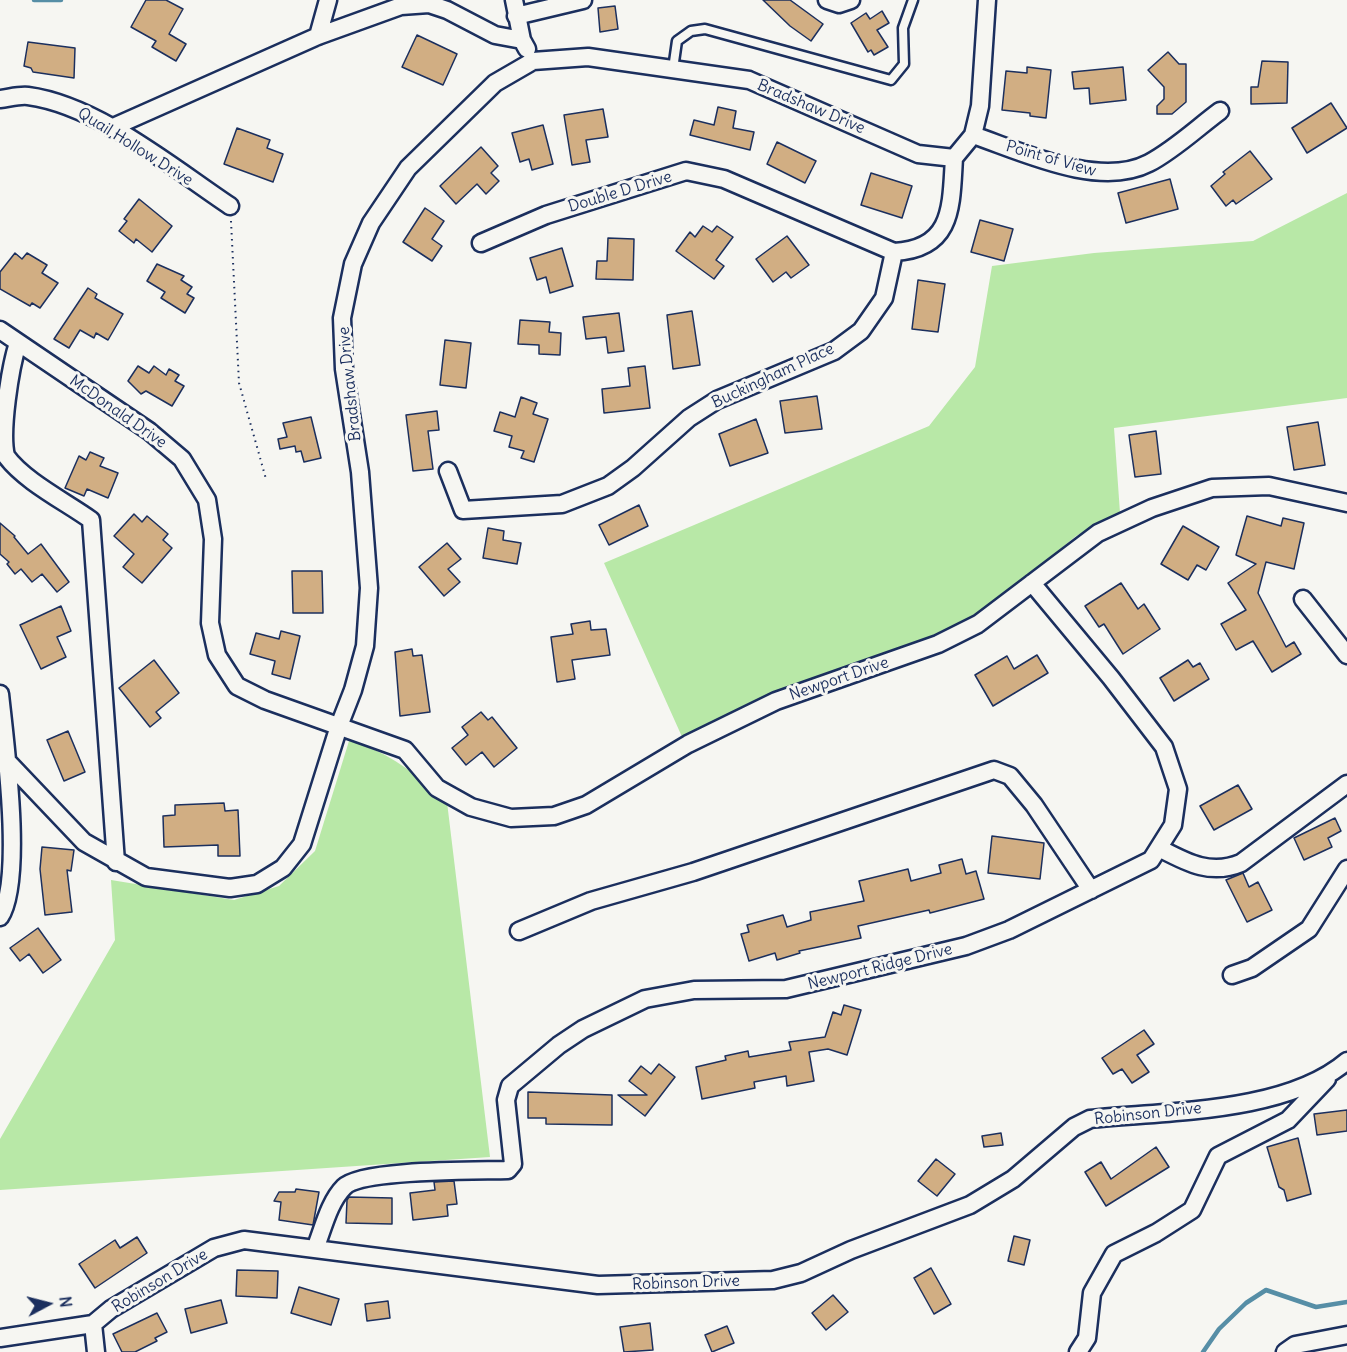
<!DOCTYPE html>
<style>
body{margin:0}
#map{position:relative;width:1347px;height:1352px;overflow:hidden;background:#f6f6f2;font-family:Delius,sans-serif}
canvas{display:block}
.north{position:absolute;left:18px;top:1274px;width:60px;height:60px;-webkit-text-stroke:4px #f6f6f2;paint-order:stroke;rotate:83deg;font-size:16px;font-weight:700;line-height:24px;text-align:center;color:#1b2f5e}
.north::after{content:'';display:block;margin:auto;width:21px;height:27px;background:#1b2f5e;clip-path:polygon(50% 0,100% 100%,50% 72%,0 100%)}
</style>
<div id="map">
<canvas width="1347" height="1352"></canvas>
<div class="north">N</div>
</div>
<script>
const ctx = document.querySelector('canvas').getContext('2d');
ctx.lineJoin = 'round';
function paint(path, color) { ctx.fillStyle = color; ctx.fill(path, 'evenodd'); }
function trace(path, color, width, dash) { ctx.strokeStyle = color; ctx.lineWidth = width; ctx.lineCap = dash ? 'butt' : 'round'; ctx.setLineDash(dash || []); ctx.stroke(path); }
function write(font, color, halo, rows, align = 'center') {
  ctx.font = font + ' Delius,sans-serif'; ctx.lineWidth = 6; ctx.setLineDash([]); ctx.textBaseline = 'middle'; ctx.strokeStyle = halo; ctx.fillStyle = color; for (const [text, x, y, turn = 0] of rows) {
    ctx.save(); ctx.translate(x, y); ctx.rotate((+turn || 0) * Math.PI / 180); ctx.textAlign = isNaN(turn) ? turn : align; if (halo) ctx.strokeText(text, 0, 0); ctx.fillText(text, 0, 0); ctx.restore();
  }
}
paint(new Path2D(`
 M1347 193V398L1114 428 1120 513 1076 536 995 603 942 635 739 710 683 739 604 563 929 426 975 367 992 266 1094 253 1253 241Z
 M349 741C392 753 414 773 447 802L490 1157 0 1190V1139L115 940 111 880 234 900 279 886 315 851Z`), '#b8e8a7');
trace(new Path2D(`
 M34 0H61
 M1203 1352 1219 1329 1246 1303 1266 1290 1316 1307 1347 1302`), '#568ea6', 4.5);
const building = new Path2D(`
 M146 0H166L183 9 169 34 186 44 176 61 152 47 156 41 131 27Z
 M763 0H790L823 24 811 41 790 26Z
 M615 6 618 29 600 32 598 8Z
 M882 11 889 23 877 30 888 47 874 55 871 50 868 52 851 23 866 13 870 19Z
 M417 35 457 54 443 85 402 67Z
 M28 42 75 48 74 78 33 72 31 68 24 66Z
 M1168 52 1179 64H1186V102L1172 114H1157V106L1164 99V87L1148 70Z
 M1262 61 1288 62 1287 103 1251 104V87H1258Z
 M1027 67 1051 70 1046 118 1030 116V113L1002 110 1006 71 1027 73Z
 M1123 67 1126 100 1090 104 1089 88 1074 89 1072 72Z
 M1331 103 1347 128 1307 153 1292 128Z
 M718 107 736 111 733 128 754 132 750 150 690 135 694 120 714 125Z
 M603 109 608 137 586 140 590 162 572 165 564 115Z
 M543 125 553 164 532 170 529 159 520 162 512 133Z
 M237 128 270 140 267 148 283 154 273 182 224 164Z
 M777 142 816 161 805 183 767 164Z
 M481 147 498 166 491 173 499 181 486 194 477 184 456 204 440 186Z
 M1250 151 1272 179 1236 204 1233 200 1226 206 1211 186 1225 174 1223 172Z
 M871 173 912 186 902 218 861 205Z
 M1170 179 1178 209 1126 223 1118 193Z
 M139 199 172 226 152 252 136 239 134 243 119 231 127 221 124 219Z
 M425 208 444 221 432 239 442 246 432 261 403 242Z
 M980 220 1013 229 1004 261 971 252Z
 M703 226 712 232 717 226 733 237 716 260 724 266 714 279 676 251 690 232 695 237Z
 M787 236 809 265 791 278 786 272 773 282 756 259Z
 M608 238 634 239 633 280 596 279 597 261H607Z
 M562 248 573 286 550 293 546 277 537 280 530 258Z
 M15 253 22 259 27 253 47 265 42 273 58 283 40 308 32 303 30 306 0 289V272Z
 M157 264 184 276 181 280 192 287 187 294 194 298 185 313 161 298 165 292 147 281Z
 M918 280 945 284 938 332 912 329Z
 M88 288 97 294 95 298 123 314 108 340 96 333 94 338 80 330 69 348 54 339Z
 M692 311 700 365 673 369 667 315Z
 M619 313 624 351 608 353 606 337 586 339 583 317Z
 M520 320 550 322 549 332 561 333 560 355 539 354V345L518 344Z
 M445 340 471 343 466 388 440 385Z
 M138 366 149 373 154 366 166 375 169 369 179 375 175 381 184 386 172 406 146 391 141 394 128 381Z
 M645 366 650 408 604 413 602 389 630 386 628 368Z
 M817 396 822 429 785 433 780 401Z
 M521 397 537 403 533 414 548 419 534 462 521 458 524 451 509 447 512 436 494 431 500 412 515 417Z
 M437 411 439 430 428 431 433 469 413 471 406 415Z
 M311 417 321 458 304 462 301 451 296 452 295 446 280 449 278 439 287 437 283 423Z
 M756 419 768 453 730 466 719 434Z
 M1318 422 1325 465 1294 470 1287 427Z
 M1156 431 1161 474 1135 477 1129 435Z
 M90 452 104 458 100 466 118 473 108 498 87 489 84 496 65 488 79 456 86 460Z
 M639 505 648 526 609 545 599 525Z
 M134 514 142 522 147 516 168 534 163 540 172 548 142 583 123 567 134 554 114 536Z
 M1247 516 1281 526 1283 518 1304 523 1294 569 1266 562 1258 593 1286 647 1294 642 1301 654 1272 672 1253 641 1236 650 1221 624 1246 610 1228 583 1256 564 1236 555Z
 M0 523 15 536 14 537 28 554 41 544 69 582 57 592 42 574 32 582 21 569 15 574 7 564 9 562 0 554Z
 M1183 526 1219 547 1206 570 1197 565 1188 580 1161 564Z
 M488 528 504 531 503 540 521 543 517 564 483 558Z
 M447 543 461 559 448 569 460 582 444 596 419 567Z
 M292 571H322L323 613H293Z
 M1121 583 1138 609 1144 604 1160 629 1123 654 1104 624 1099 627 1085 606Z
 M61 606 71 631 57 637 66 657 41 669 20 625Z
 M590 621 591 630 606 629 610 655 572 660 575 679 557 682 551 637 573 634 571 624Z
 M281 631 300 636 290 679 272 674 275 661 250 654 256 633 279 639Z
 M412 649 413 656 422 655 430 712 400 716 395 652Z
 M1037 655 1048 673 993 706 975 675 1007 656 1014 669Z
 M154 660 179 693 156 712 161 718 150 727 119 688Z
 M1188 660 1193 667 1200 663 1209 679 1174 701 1160 678Z
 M481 712 488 720 492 717 517 748 494 767 482 752 466 765 452 748 468 735 462 727Z
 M68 731 85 772 64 781 47 740Z
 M1238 785 1252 809 1214 830 1200 806Z
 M224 803 225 811 238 810 240 856H218V845L164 847 163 816 175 815V805Z
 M1335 818 1341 831 1328 838 1332 847 1304 860 1294 838Z
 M992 836 1044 843 1040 879 988 873Z
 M42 847 74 850 71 871 67 870 72 912 45 915 40 869Z
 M962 859 966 874 976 871 984 899 930 913 929 910 858 926 861 938 799 951 800 953 777 960 775 953 749 961 741 934 749 932 747 925 783 915 787 927 811 920 810 912 864 901 859 881 908 869 911 881 941 873 939 865Z
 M1243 873 1249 887 1258 882 1272 910 1247 922 1226 880Z
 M38 928 61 960 43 973 29 954 20 961 10 948Z
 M844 1005 861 1010 847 1055 828 1049 809 1052 814 1081 787 1086 786 1076 754 1082 755 1088 702 1099 696 1067 726 1060 725 1056 748 1051 749 1057 791 1050 789 1042 825 1037 833 1012 841 1015Z
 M1144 1030 1154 1044 1137 1055 1149 1072 1132 1083 1122 1069 1113 1074 1102 1058Z
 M659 1064 675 1077 645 1116 618 1095H647L629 1081 641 1066 651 1074Z
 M528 1092 612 1095V1125L546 1124V1118H528Z
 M1347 1110V1131L1317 1135 1314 1114Z
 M1001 1133 1003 1145 984 1147 982 1136Z
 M1298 1138 1311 1194 1287 1201 1284 1190 1279 1187 1267 1147Z
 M1156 1147 1169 1167 1106 1206 1085 1172 1101 1162 1111 1179Z
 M936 1159 955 1174 937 1196 918 1181Z
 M454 1181 457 1204 447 1205 448 1216 413 1220 410 1193 435 1190 434 1182Z
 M296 1189 319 1192 313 1225 279 1220 281 1202 274 1201 279 1192H295Z
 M349 1197 392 1198V1224L346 1223 347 1200Z
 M1014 1236 1030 1240 1024 1265 1008 1261Z
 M137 1237 147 1253 95 1288 79 1264 115 1240 120 1248Z
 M931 1268 951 1304 934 1314 914 1278Z
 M237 1270 278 1271 277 1298 236 1296Z
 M299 1287 339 1299 331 1325 291 1313Z
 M833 1295 848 1312 826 1330 812 1313Z
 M221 1300 227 1323 191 1333 185 1309Z
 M388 1301 390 1318 367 1321 365 1304Z
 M157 1313 167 1332 155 1338 157 1341 135 1352H122L113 1334Z
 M650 1323 653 1350 624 1352 620 1327Z
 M727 1326 734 1343 712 1352 705 1335Z`);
paint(building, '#d1ae83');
trace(building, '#1b2f5e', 1.5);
const service = new Path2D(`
 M673 69 677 41 691 31 705 29 891 80 904 64 903 28 913 0`);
const minor = new Path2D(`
 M514 0 522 40 527 49
 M827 0 839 4 851 0
 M516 16 583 0
 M318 36 328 0
 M0 99C9 98 19 95 28 96 97 105 173 168 230 206
 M111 128 318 36 401 6 429 4 447 10 495 35 522 40
 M973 135C1023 152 1099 189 1149 163 1174 150 1197 128 1220 111
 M481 243 546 215 686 171 724 179 894 252
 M0 330 149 431 182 459 207 500 213 539 210 623 217 655 237 686 265 700 405 750 437 788 471 807 511 818 554 816 586 805 688 744 776 701 938 644 978 624 1098 533 1152 508 1212 488 1269 486 1347 503
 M18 343C10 368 0 432 6 456 24 481 66 502 91 520L116 862
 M448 471 463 510 562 504 608 486 633 468 689 418 717 400 834 351 861 331 884 298 894 252C954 249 951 205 954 158
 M1303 599 1347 655
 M0 694C5 742 24 880 0 917
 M7 761 84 842 146 877 230 888 257 884 283 868 302 844 339 726 353 690 365 646 369 588 360 472 344 369 342 318 353 264 371 223 408 168 495 83 533 61 588 57 749 80 918 154 954 158 973 135 980 106 987 0
 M1159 848C1186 862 1210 876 1241 863L1347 784
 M519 931 591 901 693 872 994 770 1010 776 1034 805 1091 890
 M1232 975 1252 968 1309 929 1347 869
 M315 1249C323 1229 329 1202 344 1187 362 1169 478 1171 508 1170L513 1164 506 1100 510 1086 559 1045 583 1029 645 999 694 990 786 989 966 946 1009 930 1151 860 1173 825 1178 789 1164 747 1111 678 1032 583
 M93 1324 96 1352
 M0 1338 93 1324 111 1309 214 1248 244 1240 598 1285 773 1280 801 1273 851 1250 970 1205 1013 1179 1074 1127 1090 1119C1168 1111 1286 1113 1347 1061
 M1078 1352 1087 1338 1092 1293 1114 1254 1156 1233 1192 1210 1218 1156 1288 1120 1327 1079
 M1285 1352 1295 1345 1347 1335`);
trace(service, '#1b2f5e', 13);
trace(minor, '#1b2f5e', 21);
trace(new Path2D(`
 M231 221 239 383 266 479`), '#1b2f5e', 2, [1.5, 4.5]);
trace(service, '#f6f6f2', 8);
trace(minor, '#f6f6f2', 16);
write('16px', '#1b2f5e', '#f6f6f2', [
 ["Bradshaw Drive",811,107,23],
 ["Quail Hollow Drive",135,147,32],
 ["Point of View",1051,159,16],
 ["Double D Drive",620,192,-17],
 ["Buckingham Place",773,376,-25],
 ["Bradshaw Drive",350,384,-96],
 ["McDonald Drive",118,412,35],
 ["Newport Drive",839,679,-19],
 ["Newport Ridge Drive",880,967,-14],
 ["Robinson Drive",1148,1114,-6],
 ["Robinson Drive",160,1281,-31],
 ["Robinson Drive",686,1283,-2]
]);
</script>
